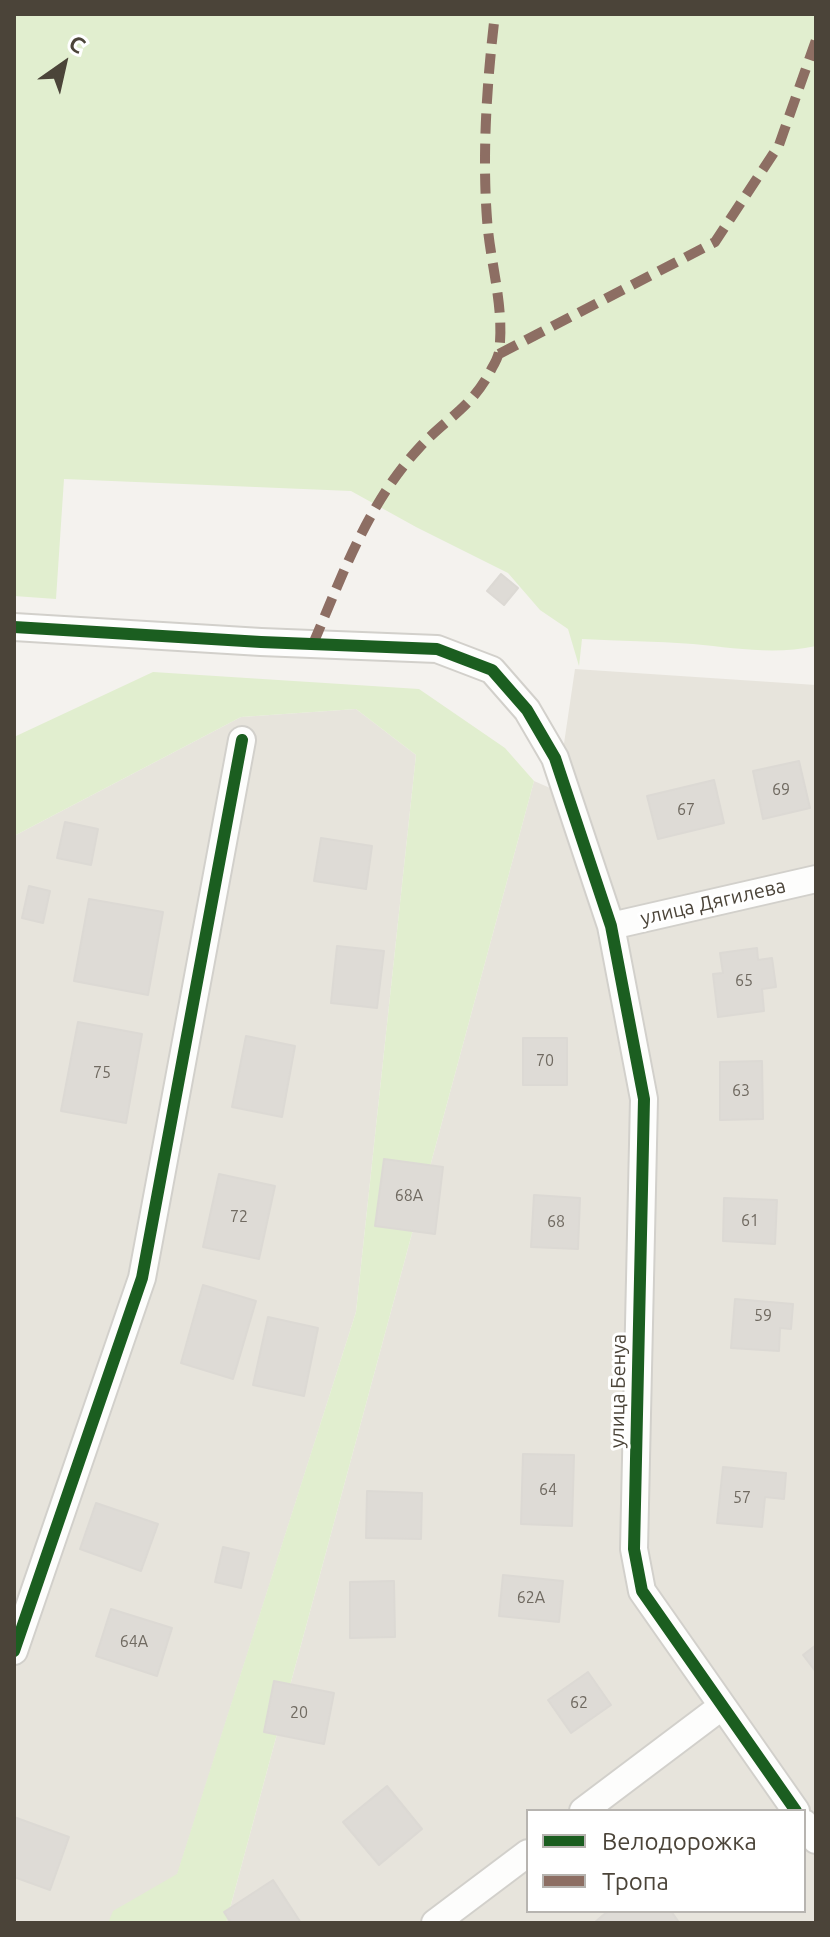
<!DOCTYPE html>
<meta charset="utf-8">
<style>
body{margin:0}
#map{position:relative;width:830px;height:1937px;overflow:hidden;background:#f4f2ee;font-family:Ubuntu,sans-serif}
canvas{display:block}
.frame{position:absolute;inset:0;border:16px solid #4b4439;pointer-events:none}
.legend{position:absolute;left:526px;top:1809px;width:280px;height:104px;box-sizing:border-box;background:#fff;border:2px solid #b7b4b0;margin:0;padding:10px 14px;list-style:none;font-size:24px;color:#4b4439}
.legend li{display:flex;align-items:center;gap:16px;height:40px}
.legend b{width:40px;border:2px solid #b7b4b0}
.north{position:absolute;left:24px;top:24px;width:80px;height:80px;-webkit-text-stroke:6px #fff;paint-order:stroke;rotate:34deg;font-size:22px;font-weight:700;line-height:32px;text-align:center;color:#4b4439}
.north::after{content:'';display:block;margin:auto;width:28px;height:36px;background:#4b4439;clip-path:polygon(50% 0,100% 100%,50% 72%,0 100%)}
</style>
<div id="map">
<canvas width="830" height="1937"></canvas>
<div class="frame"></div>
<ul class="legend">
<li><b style="height:10px;background:#1b5e20"></b>Велодорожка</li>
<li><b style="height:10px;background:#8d6e63"></b>Тропа</li>
</ul>
<div class="north">С</div>
</div>
<script>
const ctx = document.querySelector('canvas').getContext('2d');
ctx.lineJoin = 'round';
function paint(path, color) { ctx.fillStyle = color; ctx.fill(path, 'evenodd'); }
function trace(path, color, width, dash) { ctx.strokeStyle = color; ctx.lineWidth = width; ctx.lineCap = dash ? 'butt' : 'round'; ctx.setLineDash(dash || []); ctx.stroke(path); }
function write(font, color, halo, rows, align = 'center') {
  ctx.font = font + ' Ubuntu,sans-serif'; ctx.lineWidth = 6; ctx.setLineDash([]); ctx.textBaseline = 'middle'; ctx.strokeStyle = halo; ctx.fillStyle = color; for (const [text, x, y, turn = 0] of rows) {
    ctx.save(); ctx.translate(x, y); ctx.rotate((+turn || 0) * Math.PI / 180); ctx.textAlign = isNaN(turn) ? turn : align; if (halo) ctx.strokeText(text, 0, 0); ctx.fillText(text, 0, 0); ctx.restore();
  }
}
paint(new Path2D(`
 M575 669 816 685V1923H226L534 781 557 791ZM528 1811H804V1911H528Z
 M356 709 416 755 356 1312 162 1923H14V836L241 717Z`), '#e7e4dc');
paint(new Path2D(`
 M14 14H816V646C775 655 735 648 693 644 656 641 619 641 582 639L579 666 568 629 540 610 508 573 416 527 351 491 64 479 56 599 14 596Z
 M153 672 419 689 505 748 534 781 226 1923H108L113 1911 177 1874 356 1312 416 755 356 709 241 717 14 836V737Z`), '#e1eecf');
const building = new Path2D(`
 M501 574 518 588 504 605 487 591Z
 M799 761 810 808 763 819 753 771Z
 M714 780 724 823 658 839 647 796Z
 M65 822 98 829 91 865 57 858Z
 M321 838 372 846 366 889 314 881Z
 M29 886 50 891 43 923 22 918Z
 M89 899 163 912 148 995 74 981Z
 M337 946 384 951 377 1008 331 1003Z
 M757 948 758 960 772 958 776 987 762 989 764 1011 718 1017 713 974 723 973 720 953Z
 M78 1022 142 1034 126 1123 61 1111Z
 M246 1036 295 1046 282 1117 232 1107Z
 M523 1038H567V1085H523Z
 M762 1061 763 1119 720 1120V1062Z
 M384 1159 443 1167 435 1234 375 1226Z
 M219 1174 275 1186 259 1259 203 1247Z
 M534 1195 580 1198 578 1249 531 1247Z
 M724 1198 777 1200 775 1244 723 1241Z
 M203 1285 256 1301 233 1379 181 1363Z
 M735 1299 793 1304 791 1329 780 1328 779 1351 731 1348Z
 M268 1317 318 1328 304 1396 253 1385Z
 M523 1454 574 1455 572 1526 521 1524Z
 M723 1467 786 1473 784 1499 765 1497 762 1527 717 1523Z
 M367 1491 422 1493 421 1539 366 1538Z
 M96 1503 158 1524 141 1571 80 1549Z
 M223 1547 249 1553 241 1588 215 1582Z
 M503 1575 563 1581 559 1622 499 1616Z
 M394 1581 395 1637 350 1638V1582Z
 M111 1609 172 1628 157 1676 96 1656Z
 M816 1645V1672L803 1655Z
 M588 1672 611 1705 571 1733 548 1700Z
 M274 1681 334 1693 324 1744 264 1732Z
 M387 1786 422 1829 379 1865 343 1822Z
 M14 1817 69 1837 50 1890 14 1877Z
 M273 1880 301 1923H231L224 1912Z
 M608 1911H671L678 1921 675 1923H594Z`);
paint(building, '#dedbd6');
trace(building, '#dcd9d4', 2);
const minor = new Path2D(`
 M14 627 261 642 437 649 492 670 527 710 555 758 611 926 644 1099 634 1549 642 1591 796 1811
 M611 926 816 879
 M14 1651 142 1278 242 740
 M583 1811 721 1707
 M804 1823 816 1840
 M435 1923 528 1853`);
trace(minor, '#d2d0cb', 30);
trace(minor, '#fdfdfc', 26);
trace(new Path2D(`
 M499 354 715 242 779 145 816 40
 M313 644C342 576 368 503 419 448 446 418 472 408 492 368 495 363 498 357 499 352 505 308 490 263 487 219 482 152 487 81 495 14`), '#8d6e63', 10, [20, 10]);
trace(new Path2D(`
 M14 627 261 642 437 649 492 670 527 710 555 758 611 926 644 1099 634 1549 642 1591 796 1811
 M14 1651 142 1278 242 740`), '#1b5e20', 12);
write('16px', '#706a61', null, [
 ["69",781,790],
 ["67",686,810],
 ["65",744,981],
 ["70",545,1061],
 ["75",102,1073],
 ["63",741,1091],
 ["68А",409,1196],
 ["72",239,1217],
 ["61",750,1221],
 ["68",556,1222],
 ["59",763,1316],
 ["64",548,1490],
 ["57",742,1498],
 ["62А",531,1598],
 ["64А",134,1642],
 ["62",579,1703],
 ["20",299,1713]
]);
write('20px', '#4b4439', '#fff', [
 ["улица Дягилева",713,902,-13],
 ["улица Бенуа",618,1391,-89]
]);
</script>
